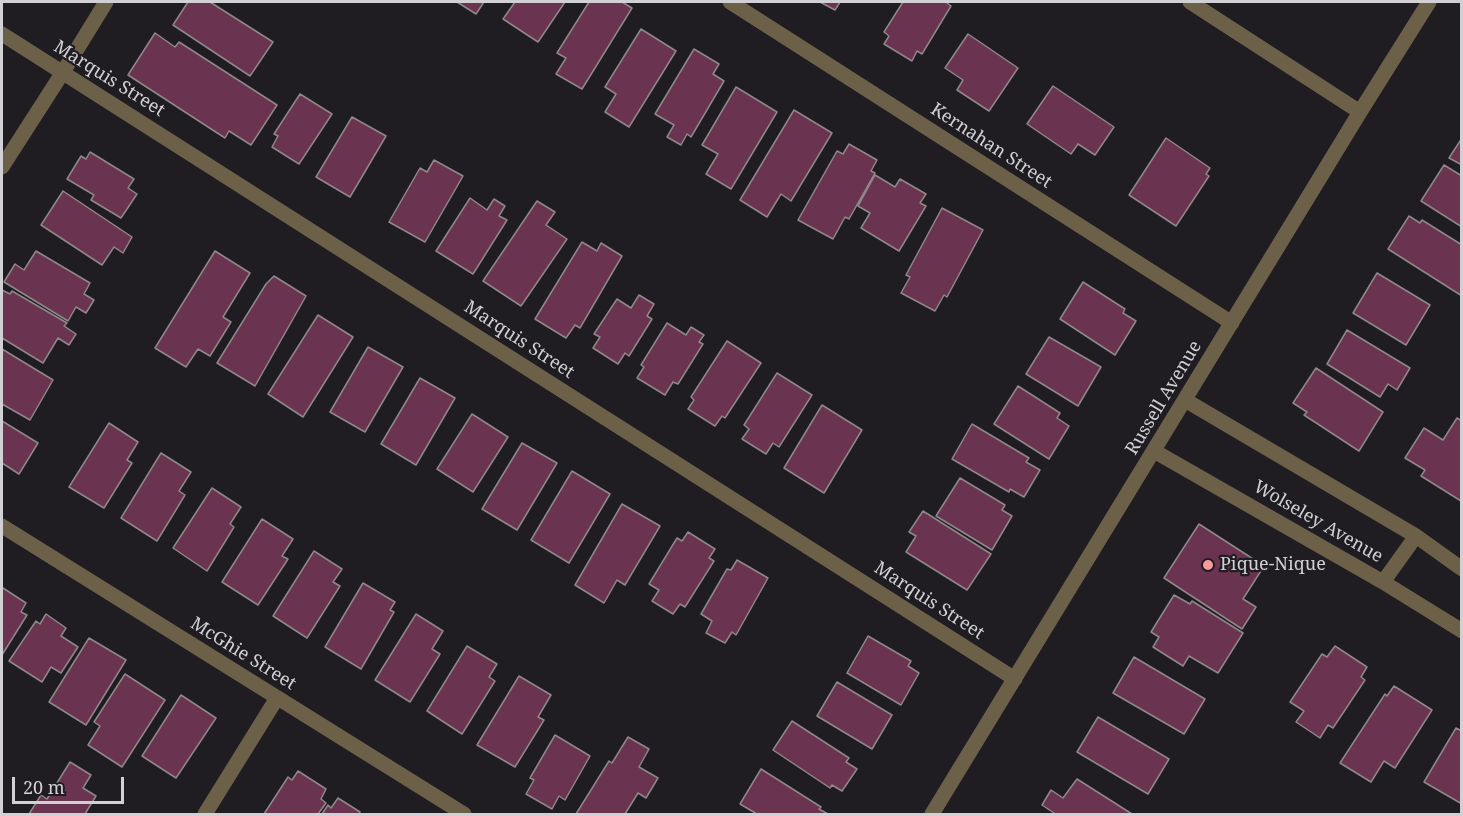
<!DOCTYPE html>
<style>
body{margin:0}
#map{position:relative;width:1463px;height:816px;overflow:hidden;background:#1f1d22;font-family:"Noto Serif",serif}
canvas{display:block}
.frame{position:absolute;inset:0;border:3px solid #d1d0d4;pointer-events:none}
.scale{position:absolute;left:12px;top:777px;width:112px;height:27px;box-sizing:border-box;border:3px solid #d1d0d4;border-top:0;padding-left:8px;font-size:18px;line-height:21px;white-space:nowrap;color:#d1d0d4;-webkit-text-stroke:4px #1f1d22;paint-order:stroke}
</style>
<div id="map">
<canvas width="1463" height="816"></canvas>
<div class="frame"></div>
<div class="scale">20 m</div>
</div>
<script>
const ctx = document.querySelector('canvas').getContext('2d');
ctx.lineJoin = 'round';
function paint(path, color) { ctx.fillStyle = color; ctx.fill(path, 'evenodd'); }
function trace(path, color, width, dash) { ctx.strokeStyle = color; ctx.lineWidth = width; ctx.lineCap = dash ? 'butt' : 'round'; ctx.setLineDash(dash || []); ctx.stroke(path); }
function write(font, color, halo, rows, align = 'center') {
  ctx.font = font + ' "Noto Serif",serif'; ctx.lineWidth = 4.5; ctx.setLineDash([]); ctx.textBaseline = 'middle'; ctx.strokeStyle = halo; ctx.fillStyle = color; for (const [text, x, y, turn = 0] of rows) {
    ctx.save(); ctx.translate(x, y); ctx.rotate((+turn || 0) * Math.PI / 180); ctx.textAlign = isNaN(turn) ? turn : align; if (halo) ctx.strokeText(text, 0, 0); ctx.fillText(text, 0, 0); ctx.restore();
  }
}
const building = new Path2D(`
 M188 2H210L273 42 250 76 173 25Z
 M457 2H484L476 14Z
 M515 2H565L538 42 503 19Z
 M589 2H622L632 8 582 89 556 74 566 58 557 53Z
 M820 2H840L835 10Z
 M903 2H948L947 3 951 6 922 54 917 51 912 61 884 44 889 36 884 32Z
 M641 29 676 51 629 127 605 112 616 94 605 87Z
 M155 33 175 47 179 42 277 105 251 145 229 131 225 138 128 75Z
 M968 34 1018 68 989 111 957 90 963 80 945 68Z
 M694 49 719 64 713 74 724 81 691 137 687 134 681 145 667 137 674 125 655 114Z
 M1053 86 1114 127 1095 155 1078 144 1071 154 1027 124Z
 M736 87 777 112 731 189 706 174 718 154 702 145Z
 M300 94 332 114 299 164 272 147 278 136 274 134Z
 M794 110 832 133 791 201 781 194 767 217 740 200Z
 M352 117 386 136 350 197 316 177Z
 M1166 138 1210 168 1206 174 1209 176 1176 226 1129 195Z
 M1462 138V165L1449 158Z
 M849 144 877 160 871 171 875 173 849 219 845 217 833 239 798 220 837 151 843 154Z
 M90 152 134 179 128 188 137 194 121 218 91 200 94 195 67 179 81 156 86 159Z
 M434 160 463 176 425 242 389 222 420 168 427 172Z
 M1444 165 1462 176V227L1421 201Z
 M875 175 895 187 900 179 926 194 920 203 926 206 899 251 861 228 870 213 858 206Z
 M63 191 132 237 123 253 114 247 102 265 41 225Z
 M470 198 487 210 494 199 505 206 499 216 507 220 473 274 436 251Z
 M537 201 555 212 546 225 567 239 521 306 483 281Z
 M942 208 983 230 947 297 944 295 935 311 901 293 910 277 906 275Z
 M1409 216 1420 223 1422 220 1462 245V296L1388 249Z
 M582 242 597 251 601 243 622 256 580 328 575 325 566 338 535 319Z
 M36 251 90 283 84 294 94 300 86 313 76 307 68 321 4 282 15 264 24 270Z
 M215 251 250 273 223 317 231 322 210 356 198 349 186 367 155 348Z
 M1377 273 1430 305 1406 345 1353 313Z
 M274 276 306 296 255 386 217 363 266 284Z
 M1083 282 1125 309 1123 313 1136 321 1115 355 1060 319Z
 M2 290 10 294 12 291 67 323 64 326 76 334 69 345 58 338 43 363 2 338Z
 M639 295 654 304 647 316 652 319 629 356 625 353 618 364 593 348 600 337 594 334 617 299 631 308Z
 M318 315 353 337 303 417 268 394Z
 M667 323 686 335 691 327 704 335 699 342 703 344 678 384 673 382 665 395 637 378 644 367 641 365Z
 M1347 330 1410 368 1397 390 1388 384 1380 397 1327 364Z
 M1049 337 1101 367 1078 406 1026 374Z
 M727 341 761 363 725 418 722 416 715 426 688 409 694 400 691 397Z
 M368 347 403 367 365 432 330 412Z
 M2 349 53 380 30 420 2 404Z
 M1316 368 1383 412 1359 451 1304 415 1307 412 1293 403Z
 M777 373 812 395 779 447 773 443 766 454 742 439 749 429 744 425Z
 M420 378 455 398 416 465 381 444Z
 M1018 386 1060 413 1057 418 1069 426 1049 459 994 424Z
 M822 405 862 430 824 493 784 468Z
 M472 414 508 437 473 492 437 469Z
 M1457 418 1462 421 1461 501 1421 476 1425 470 1405 458 1424 428 1443 440Z
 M2 421 38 443 19 474 2 463Z
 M109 423 138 442 127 460 132 463 104 508 69 487Z
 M972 424 1029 458 1026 462 1040 470 1024 497 1010 489 1009 492 952 459Z
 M522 443 557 463 517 530 482 509Z
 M161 453 191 472 179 491 185 495 157 541 121 518Z
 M572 471 610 494 569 563 531 540Z
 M960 478 1005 505 1002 510 1012 516 992 550 936 516Z
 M212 488 241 507 230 524 234 527 207 571 173 548Z
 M622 504 660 526 625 585 617 580 604 603 575 585Z
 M923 511 991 554 967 590 906 552 916 536 909 532Z
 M262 519 293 539 282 556 288 559 258 605 222 582Z
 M1199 524 1264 566 1243 599 1256 607 1242 629 1164 578Z
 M688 532 715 549 709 558 714 561 685 607 680 604 673 614 652 601 659 590 649 584 677 538 682 541Z
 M314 551 342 569 333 582 340 586 307 638 273 616Z
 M737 560 768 578 736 635 732 632 725 643 706 633 712 621 701 614 727 569 731 570Z
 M363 583 395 602 390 610 394 612 361 669 325 647Z
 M3 588 26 603 21 612 27 615 2 655V590Z
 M1174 595 1190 604 1192 601 1243 633 1218 673 1189 656 1183 666 1153 647 1159 637 1151 632Z
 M46 614 66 628 61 636 78 647 61 673 51 667 42 682 9 661 36 621 40 624Z
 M416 614 443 631 432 649 440 654 410 702 375 680Z
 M868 636 911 661 908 666 919 673 901 705 847 673Z
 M89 638 126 660 86 725 49 702Z
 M467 646 497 664 489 677 495 681 462 734 427 711Z
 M1335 646 1367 667 1361 677 1365 680 1333 728 1328 725 1320 738 1296 722 1304 711 1290 702 1322 654 1327 657Z
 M1134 657 1205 699 1184 734 1113 693Z
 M125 674 165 700 122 767 88 745 100 726 94 722Z
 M519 676 551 695 538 717 544 720 515 767 477 745Z
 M837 682 892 715 872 749 817 716Z
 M1394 686 1432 710 1395 768 1384 761 1371 782 1340 763 1385 694 1387 696Z
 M181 695 216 718 176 778 142 756Z
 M1098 717 1169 759 1148 794 1077 752Z
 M792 721 849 758 846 762 857 769 842 791 832 785 830 788 773 750Z
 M1456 728 1462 731V804L1424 782Z
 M555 735 590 756 565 800 559 796 552 809 526 794 534 780 530 778Z
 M628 737 649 749 639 767 658 778 646 798 638 793 625 814H576L609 761 612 763Z
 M70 762 91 775 83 788 96 796 85 814H29L41 795 47 799Z
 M761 769 821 807 819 809 828 814H757L740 804Z
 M298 771 326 789 321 799 326 803 318 814H264L288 777 292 780Z
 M1077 779 1132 814H1053L1054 813 1042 805 1051 790 1063 798Z
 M338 798 360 812 359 814H322L328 805 331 808Z`);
paint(building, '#6a3451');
trace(building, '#8f878a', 1.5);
trace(new Path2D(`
 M730 2 1232 323
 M1190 2 1360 112
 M2 34 1015 679
 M2 167 63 72 106 2
 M1185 400 1416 536 1462 569
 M1154 451 1383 582 1462 631
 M2 526 464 814
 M1383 582 1416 536
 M205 814 277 698
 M932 814 1360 112 1429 2`), '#6d6049', 15);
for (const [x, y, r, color] of [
 [1208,565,6,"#f59b99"]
]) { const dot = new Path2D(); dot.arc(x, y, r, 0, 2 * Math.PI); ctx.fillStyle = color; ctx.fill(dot); trace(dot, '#1f1d22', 2); }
write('18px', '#d1d0d4', '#1f1d22', [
 ["Marquis Street",109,79,32],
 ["Kernahan Street",991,146,33],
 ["Marquis Street",519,340,33],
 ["Russell Avenue",1164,398,-59],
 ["Wolseley Avenue",1318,522,30],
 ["Marquis Street",929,601,33],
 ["McGhie Street",243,654,32]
]);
write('18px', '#d1d0d4', '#1f1d22', [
 ["Pique-Nique",1220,565]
], 'left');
</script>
